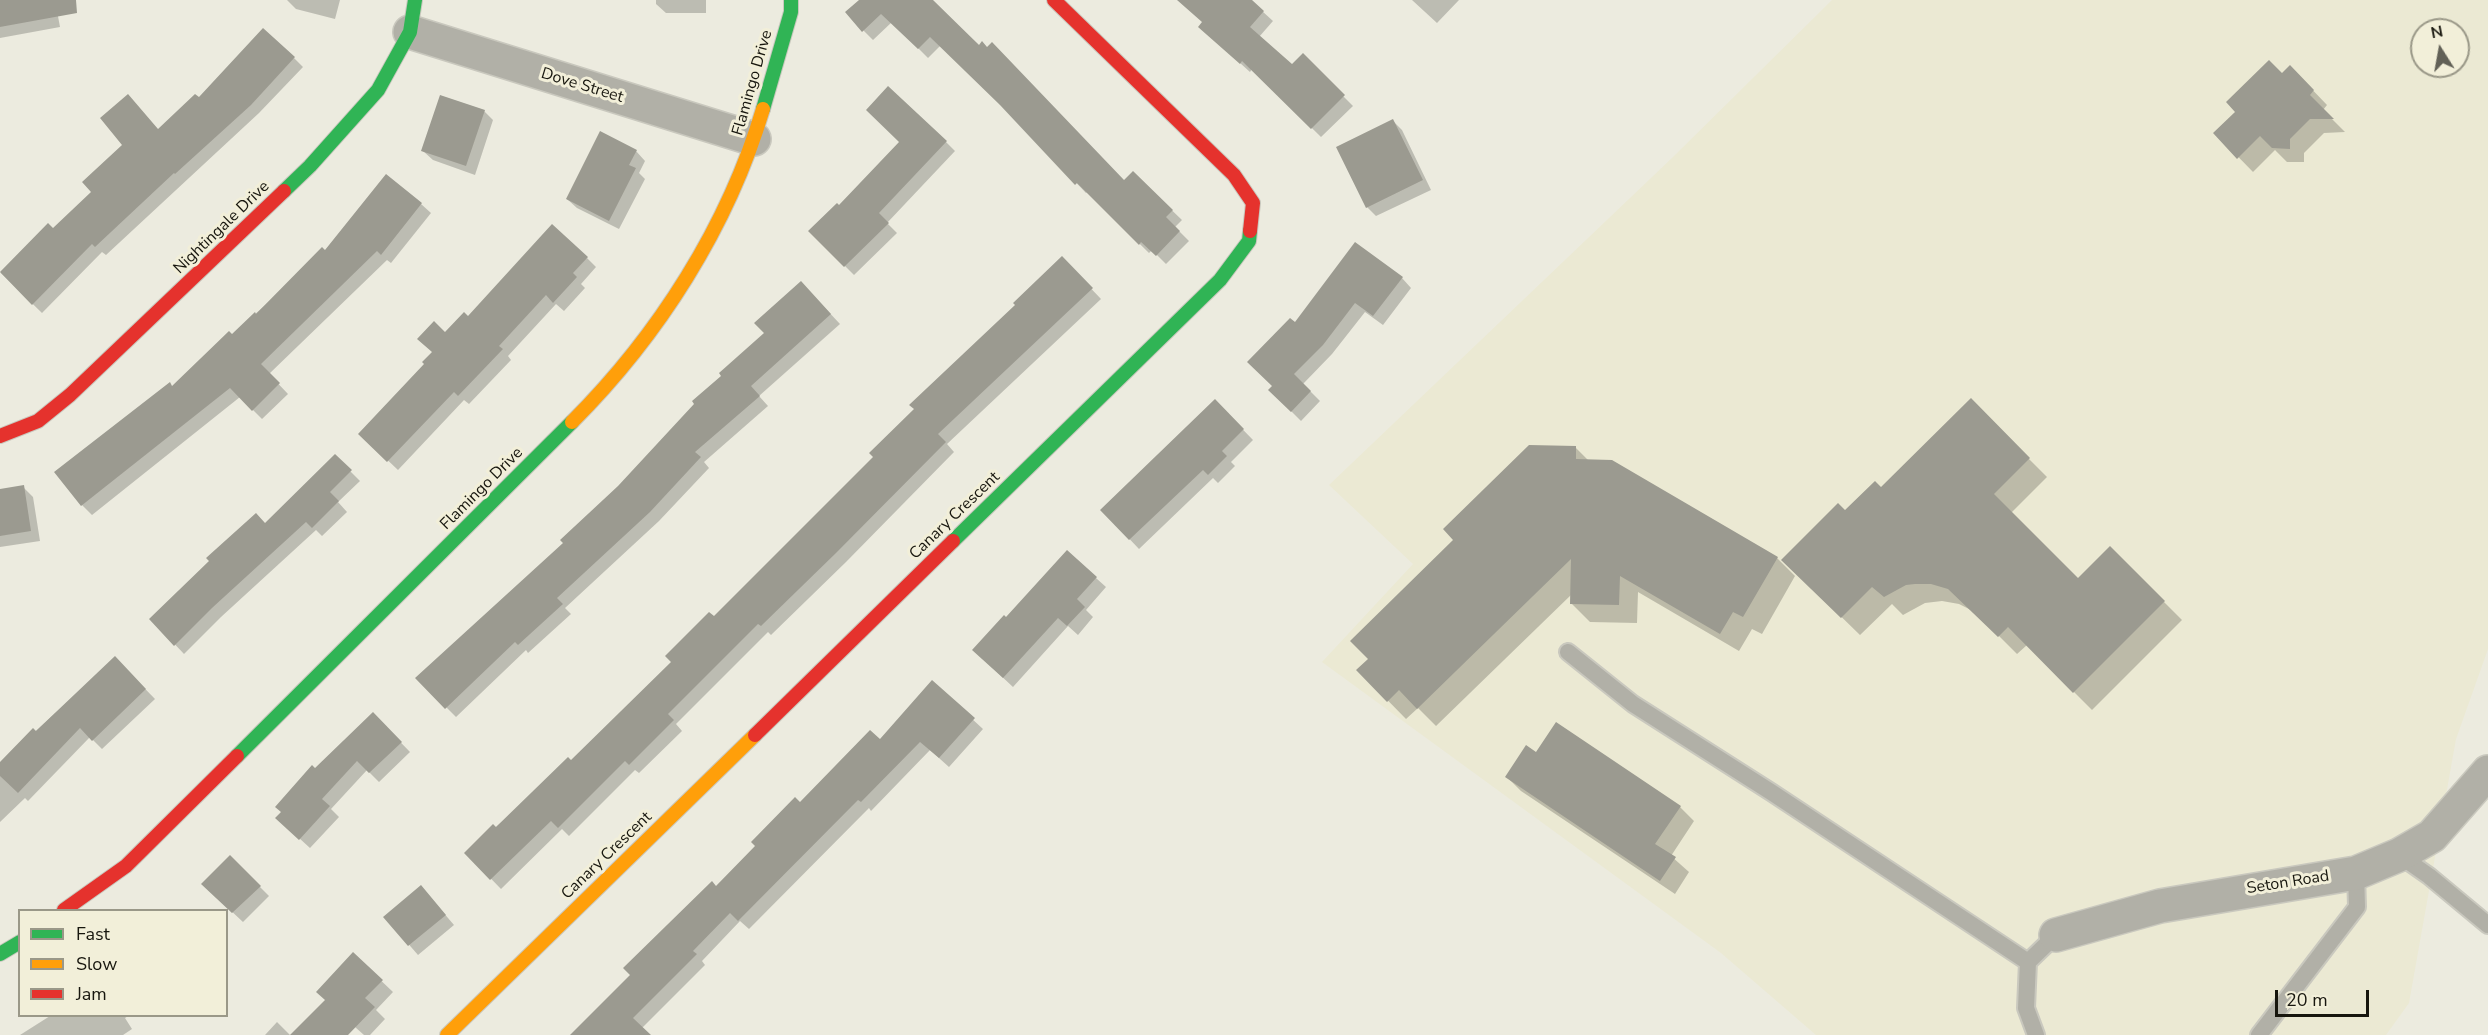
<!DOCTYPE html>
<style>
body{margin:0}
#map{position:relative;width:2488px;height:1035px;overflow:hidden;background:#ecebdf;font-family:"Nunito Sans",sans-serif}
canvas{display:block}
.legend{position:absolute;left:18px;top:909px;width:210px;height:108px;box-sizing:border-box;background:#f2efd9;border:2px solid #9a9888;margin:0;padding:8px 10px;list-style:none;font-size:18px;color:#17160e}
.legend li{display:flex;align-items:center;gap:12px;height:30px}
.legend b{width:30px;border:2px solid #9a9888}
.north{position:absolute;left:2410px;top:18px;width:60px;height:60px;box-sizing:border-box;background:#f2efd9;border:2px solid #9a9888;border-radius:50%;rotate:349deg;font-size:16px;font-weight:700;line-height:24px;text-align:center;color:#17160e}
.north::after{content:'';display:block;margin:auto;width:21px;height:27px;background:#626157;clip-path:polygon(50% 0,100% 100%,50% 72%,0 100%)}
.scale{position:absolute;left:2275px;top:990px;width:94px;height:27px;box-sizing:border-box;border:3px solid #17160e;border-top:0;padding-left:8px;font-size:18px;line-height:21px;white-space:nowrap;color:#17160e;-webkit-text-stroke:4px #f2efd9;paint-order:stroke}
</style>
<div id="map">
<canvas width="2488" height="1035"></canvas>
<ul class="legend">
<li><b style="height:8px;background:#30b455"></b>Fast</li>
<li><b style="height:8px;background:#ff9f0a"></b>Slow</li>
<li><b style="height:8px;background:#e5322d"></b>Jam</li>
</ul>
<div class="north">N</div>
<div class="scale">20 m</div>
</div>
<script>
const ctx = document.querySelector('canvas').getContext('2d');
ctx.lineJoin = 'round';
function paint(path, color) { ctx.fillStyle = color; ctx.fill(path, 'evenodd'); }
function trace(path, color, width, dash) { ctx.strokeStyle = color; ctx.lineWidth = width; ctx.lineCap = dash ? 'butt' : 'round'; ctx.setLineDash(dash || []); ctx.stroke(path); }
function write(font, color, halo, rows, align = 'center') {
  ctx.font = font + ' "Nunito Sans",sans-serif'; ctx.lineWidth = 6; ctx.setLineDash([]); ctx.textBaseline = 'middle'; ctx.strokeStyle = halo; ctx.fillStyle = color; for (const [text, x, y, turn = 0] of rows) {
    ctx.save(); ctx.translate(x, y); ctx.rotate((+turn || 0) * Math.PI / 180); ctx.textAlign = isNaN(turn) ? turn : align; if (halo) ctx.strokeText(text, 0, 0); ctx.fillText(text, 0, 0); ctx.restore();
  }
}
paint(new Path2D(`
 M1832 0H2488V649L2456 739 2409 1003 2386 1035H1816L1721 953 1322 662 1413 564 1329 485 1673 157ZM2422 30H2458V66H2422Z`), '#ebe9d3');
paint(new Path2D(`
 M0 0H55L60 27 0 38Z
 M287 0H340L335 19 296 9Z
 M656 0H706V13H666L656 4Z
 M861 0H931L1124 182 1133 173 1182 220 1175 227 1189 241 1166 264 1152 250 1149 253 1087 192 1086 193 1004 107 941 45 928 58 892 22 873 40 863 30Z
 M1195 0H1250L1273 21 1259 37 1292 66 1303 56 1353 106 1321 137 1252 69 1250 72 1210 36Z
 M1412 0H1459L1437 23Z
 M294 58 303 67 259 113 106 255 102 252 42 313 1 273 53 230 93 192 124 145 158 131 199 100Z
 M2282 75 2304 81 2327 105 2323 110 2345 132 2324 133 2304 153V162H2287L2275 150 2253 172 2215 133Z
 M484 111 493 120 475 175 433 160 423 151Z
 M1393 121 1402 130 1431 190 1376 216 1367 207Z
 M901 142H946L955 151 887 223 897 233 854 275 810 231 839 207Z
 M636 151 645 161 639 173 645 179 619 229 577 208 567 199Z
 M421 204 431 213 391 263 387 260 269 374 288 394 262 419 240 397 92 515 82 505 56 472 173 387 325 252Z
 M587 258 596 267 581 284 585 288 564 311 556 304 508 356 511 360 469 404 464 400 398 470 360 434 426 364 445 334 468 318Z
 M1062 258 1101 299 947 444 954 452 846 562 771 635 768 632 676 724 682 731 639 773 635 770 569 836 562 829 501 889 466 853 571 762 673 662 714 618 875 457Z
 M1402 278 1411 288 1383 325 1365 312 1332 354 1303 384 1320 401 1301 421 1270 390 1274 386 1295 325Z
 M810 292 840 324 759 396 768 406 704 462 709 468 659 521 565 608 571 614 528 653 526 650 456 717 417 678 565 543 723 376Z
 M1215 401 1253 440 1231 462 1235 466 1218 483 1213 478 1139 549 1102 510Z
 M1971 401 2047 477 2011 513 2078 580 2110 548 2182 620 2092 710 2027 645 2017 654 1975 612 1959 604 1942 601 1925 603 1903 615 1892 604 1860 635 1783 560 1846 512 1881 489Z
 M1575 447 1589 461 1777 558 1795 576 1762 634 1752 629 1739 651 1638 592 1637 623 1590 622 1572 604V594L1436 726 1418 708 1406 719 1358 670Z
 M335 456 360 481 338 502 347 512 322 536 316 530 221 617 184 654 151 619 266 525Z
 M23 487 33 497 40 541 0 547V491Z
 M1067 552 1106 587 1086 610 1093 617 1078 635 1068 626 1013 687 983 659Z
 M115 658 155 699 102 749 90 737 28 801 25 798 0 822V764Z
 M932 682 983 729 949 767 930 750 871 811 869 808 749 929 740 921 702 961 705 965 642 1028 648 1035H573L800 804 880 741Z
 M373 714 410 752 379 782 367 770 331 809 339 817 310 848 287 827Z
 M1536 754 1680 807 1694 821 1671 856 1689 872 1675 894 1521 791 1507 777Z
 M230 857 269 896 243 922 212 893Z
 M430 897 454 925 418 955 385 917Z
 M353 954 393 992 376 1010 385 1019 370 1035H364L355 1027 347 1035H292L326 1000Z
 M50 1016H128L125 1018 132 1029 123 1035H20Z
 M277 1022 290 1035H265Z`), '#0003');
paint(new Path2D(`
 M0 0H76L77 13 0 27Z
 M859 0H933L979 45 982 41 987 47 992 42 1124 180 1133 171 1173 210 1166 217 1180 231 1156 256 1141 242 1139 245 1077 183 1075 185 1000 105 930 37 918 49 881 14 862 32 845 12Z
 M1177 0H1252L1264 11 1250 27 1292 64 1303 53 1345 95 1311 129 1242 61 1240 64 1198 27 1202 22Z
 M263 28 295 57 251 105 175 174 174 173 95 247 92 244 32 305 0 272 48 223 53 228 91 192 82 182 122 145 100 118 128 94 158 129 195 94 199 97Z
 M2269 60 2282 73 2290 65 2314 90 2310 95 2334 119H2310L2290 139V149L2272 148 2260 136 2237 159 2213 133 2235 112 2226 102Z
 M888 86 947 141 879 213 889 223 844 267 808 231 837 203 839 205 899 142 866 110Z
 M440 95 485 110 466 166 421 151Z
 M1393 119 1423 180 1366 208 1336 147Z
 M600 131 637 150 629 165 636 168 609 221 566 199Z
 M386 174 422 203 381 255 377 251 261 364 280 383 252 411 230 388 81 506 54 472 170 382 172 386 229 331 232 334 255 312 256 314 322 247 325 250Z
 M552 224 588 257 573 273 577 277 553 303 546 295 499 346 503 349 458 396 454 392 387 462 358 434 424 364 422 362 432 352 417 339 434 321 445 332 464 312 468 316Z
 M1355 242 1403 277 1373 316 1355 303 1323 345 1294 374 1311 391 1291 412 1268 390 1272 386 1247 362 1290 318 1295 322Z
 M1062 256 1093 288 938 434 946 442 836 553 761 626 758 624 668 714 674 720 629 765 625 761 558 828 551 821 490 880 464 853 493 824 496 827 568 757 571 760 671 662 665 656 709 612 714 616 873 457 869 453 914 409 909 405 1015 305 1013 303Z
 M801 281 831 314 751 386 760 396 695 452 701 457 650 512 557 598 563 604 518 645 515 642 445 709 415 678 563 543 560 540 618 486 694 404 692 401 721 376 719 373 764 333 754 323Z
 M1971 398 2030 458 1994 494 2078 578 2110 546 2165 601 2073 693 2008 627 1998 637 1948 589 1931 584H1915L1906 585 1884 597 1872 587 1841 618 1781 560 1838 503 1845 510 1875 481 1881 487Z
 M1215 399 1244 429 1222 451 1227 456 1208 475 1203 470 1129 540 1100 510Z
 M1529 445 1576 446V459L1612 460 1778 557 1743 617 1733 612 1720 634 1620 576 1619 605 1570 604 1571 559 1417 709 1399 690 1387 702 1356 670 1368 659 1350 641 1453 540 1443 529Z
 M335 454 352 470 330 492 339 501 312 528 306 522 212 608 174 646 149 619 209 561 206 558 256 513 265 523Z
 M24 485 31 531 0 536V489Z
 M1067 550 1097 577 1077 599 1085 607 1067 626 1058 618 1003 678 972 650 1004 615 1006 617Z
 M115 656 146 689 92 741 80 728 18 793 0 776V762L33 728 36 731Z
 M932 680 975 718 939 758 920 742 861 802 858 800 738 921 730 913 693 951 697 954 633 1018 651 1035H570L630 975 623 968 712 881 716 886 755 846 751 842 795 797 800 802 870 730 880 739Z
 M373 712 402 742 369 773 357 761 322 799 330 806 299 840 275 818 281 812 275 807 312 765 315 768Z
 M1556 722 1681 806 1655 844 1676 857 1660 881 1505 777 1526 745 1536 752Z
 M230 855 261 886 232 913 201 884Z
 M421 885 446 915 408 946 383 917Z
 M353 952 383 980 365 998 375 1007 348 1035H290L325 1000 316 992Z`), '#9b9a90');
const lane = new Path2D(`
 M1568 652 1633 704 1771 792 2028 962
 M2399 855 2429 876 2488 925
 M2036 1035 2026 1008 2028 962 2056 935
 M2259 1035 2357 907 2356 873`);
const street = new Path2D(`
 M410 32 754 139
 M2056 935 2160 906 2356 873 2399 855 2432 836 2488 772`);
const fast = new Path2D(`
 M763 109 791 12V0
 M284 191 310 166 378 90 410 32 415 0
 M953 541 1220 280 1249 241 1250 231
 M237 756 572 422
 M0 954 20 942`);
const slow = new Path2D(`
 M572 422C658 336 728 227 763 109
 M447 1035 755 735`);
const jam = new Path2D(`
 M1054 0 1234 175 1253 203 1250 231
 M0 436 38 421 70 395 284 191
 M755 735 953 541
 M64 910 126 866 237 756`);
trace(lane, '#c9c8be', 20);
trace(street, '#c9c8be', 36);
trace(fast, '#c9c8be', 16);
trace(slow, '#c9c8be', 16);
trace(jam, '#c9c8be', 16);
trace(lane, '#b1b0a7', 16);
trace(street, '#b1b0a7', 33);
trace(fast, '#30b455', 14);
trace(slow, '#ff9f0a', 14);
trace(jam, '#e5322d', 14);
write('16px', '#17160e', '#f2efd9', [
 ["Flamingo Drive",753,83,-74],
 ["Dove Street",582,86,17],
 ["Nightingale Drive",222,228,-44],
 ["Flamingo Drive",482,489,-45],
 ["Canary Crescent",955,516,-44],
 ["Canary Crescent",607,856,-44],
 ["Seton Road",2288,883,-9]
]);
</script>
